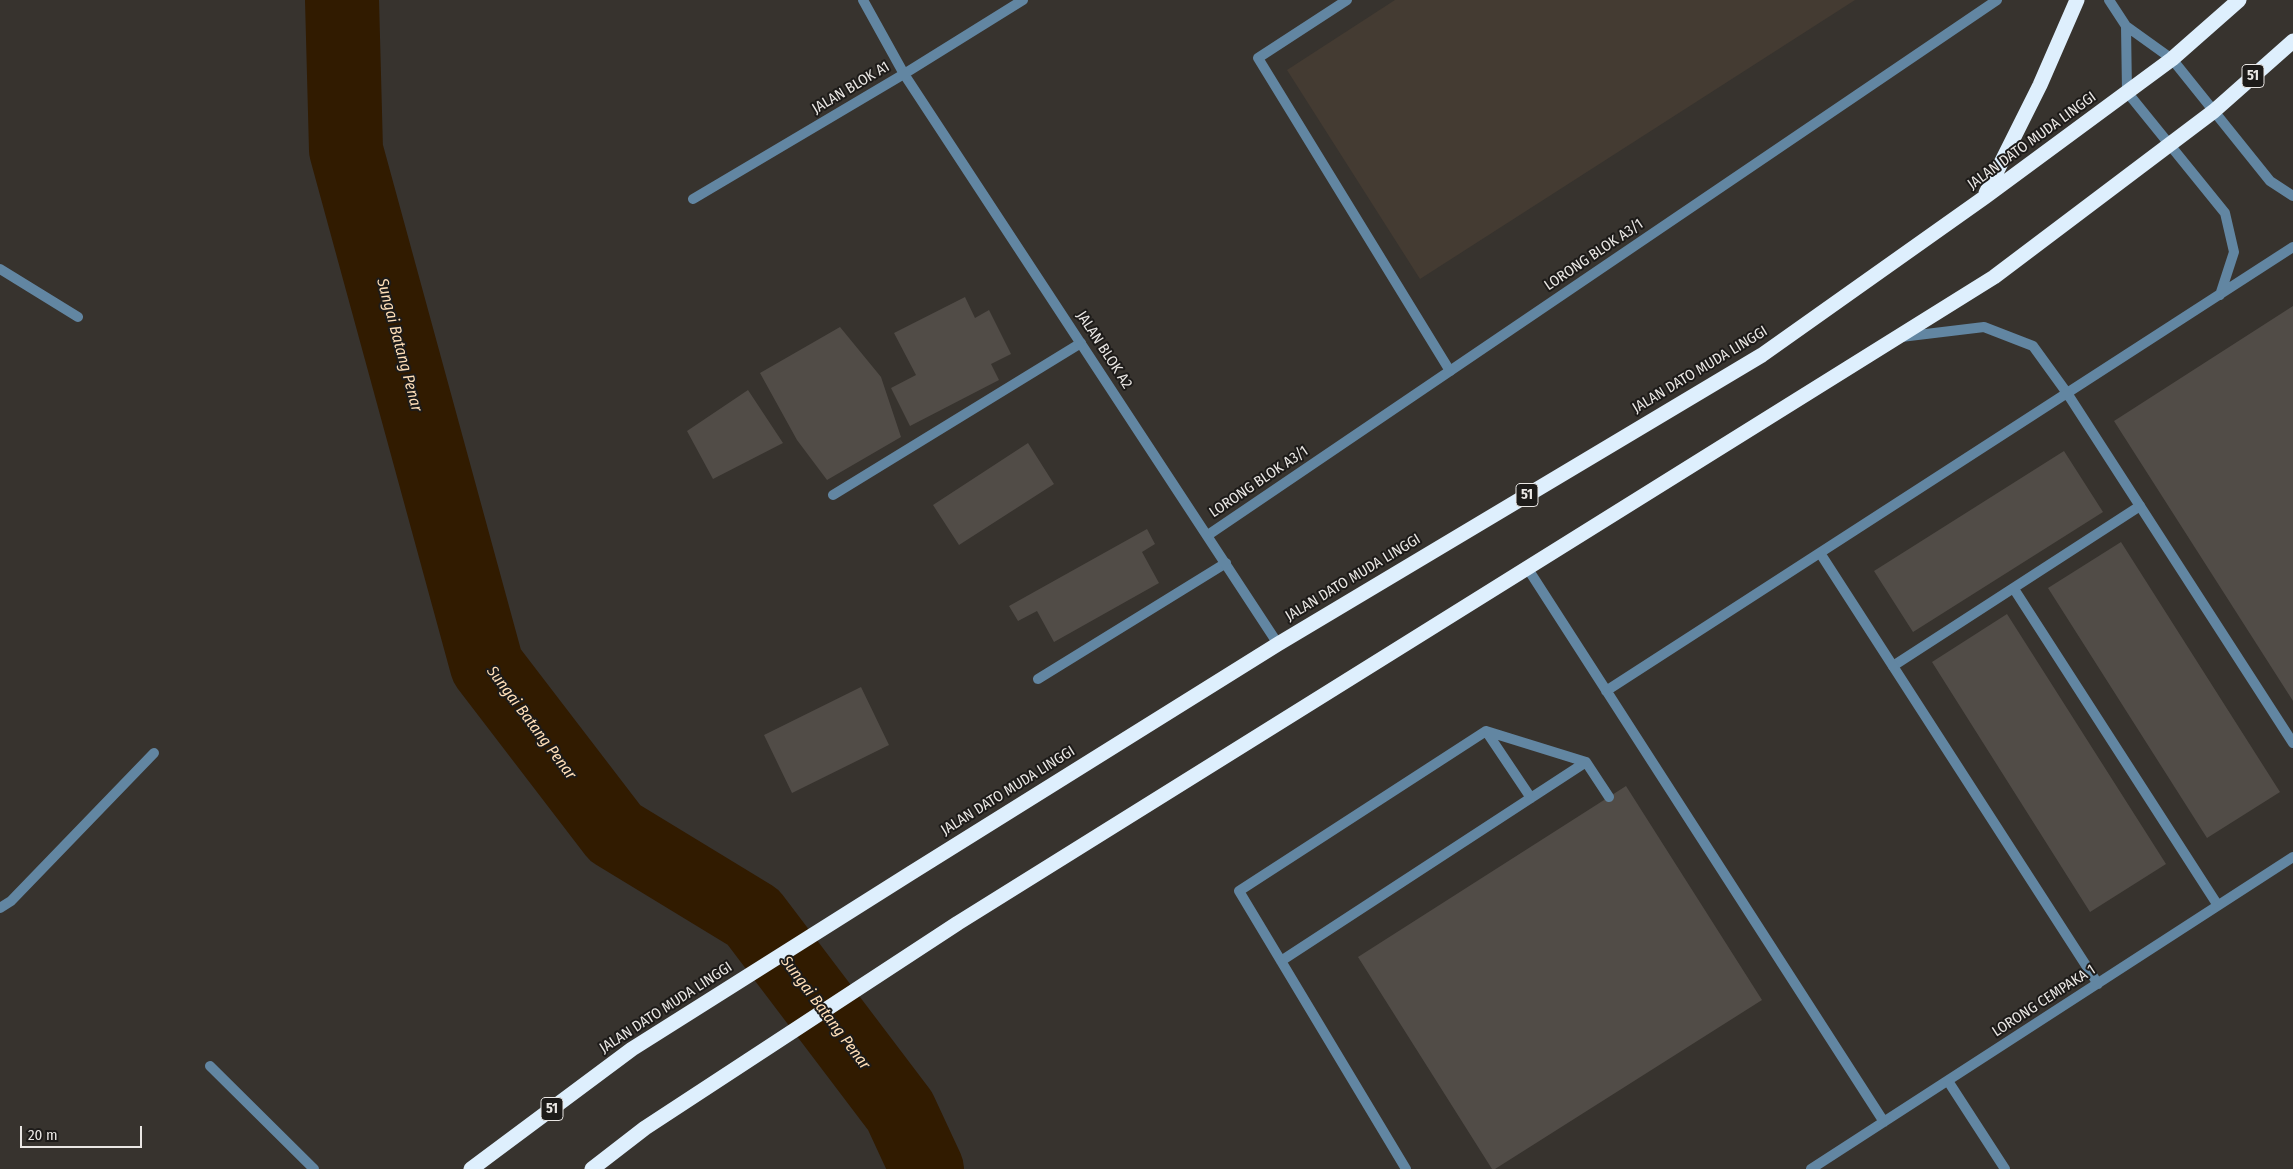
<!DOCTYPE html>
<style>
body{margin:0}
#map{position:relative;width:2293px;height:1169px;overflow:hidden;background:#37332e;font-family:"Fira Sans Condensed",sans-serif}
canvas{display:block}
.scale{position:absolute;left:20px;top:1126px;width:122px;height:22px;box-sizing:border-box;border:2px solid #eae7e4;border-top:0;padding-left:6px;font-size:15px;line-height:18px;white-space:nowrap;color:#eae7e4;-webkit-text-stroke:4px #1d1b19;paint-order:stroke}
</style>
<div id="map">
<canvas width="2293" height="1169"></canvas>
<div class="scale">20 m</div>
</div>
<script>
const ctx = document.querySelector('canvas').getContext('2d');
ctx.lineJoin = 'round';
function paint(path, color) { ctx.fillStyle = color; ctx.fill(path, 'evenodd'); }
function trace(path, color, width, dash) { ctx.strokeStyle = color; ctx.lineWidth = width; ctx.lineCap = dash ? 'butt' : 'round'; ctx.setLineDash(dash || []); ctx.stroke(path); }
function write(font, color, halo, rows, align = 'center') {
  ctx.font = font + ' "Fira Sans Condensed",sans-serif'; ctx.lineWidth = 4; ctx.setLineDash([]); ctx.textBaseline = 'middle'; ctx.strokeStyle = halo; ctx.fillStyle = color; for (const [text, x, y, turn = 0] of rows) {
    ctx.save(); ctx.translate(x, y); ctx.rotate((+turn || 0) * Math.PI / 180); ctx.textAlign = isNaN(turn) ? turn : align; if (halo) ctx.strokeText(text, 0, 0); ctx.fillText(text, 0, 0); ctx.restore();
  }
}
paint(new Path2D(`
 M1395 0H1855L1420 279 1287 70Z`), '#443b32');
trace(new Path2D(`
 M342 0 346 150 487 666 615 833 753 917 900 1111 927 1169`), '#311b00', 74);
paint(new Path2D(`
 M965 297 975 318 989 310 1011 354 991 364 999 380 910 426 891 388 916 375 894 333Z
 M2293 306V701L2114 421Z
 M840 327 881 377 901 437 827 480 797 440 760 373Z
 M748 390 783 443 713 479 687 431Z
 M1028 443 1054 484 959 545 933 505Z
 M2064 451 2103 512 1913 632 1874 571Z
 M1147 529 1155 544 1142 552 1159 583 1054 642 1037 611 1018 621 1009 606Z
 M2121 542 2280 792 2207 838 2048 588Z
 M2007 614 2166 864 2090 912 1932 662Z
 M861 687 889 745 792 793 764 735Z
 M1626 786 1762 1000 1495 1169H1492L1358 957Z`), '#514c47');
trace(new Path2D(`
 M863 0 904 74
 M1347 0 1258 58 1450 371
 M833 495 1081 343
 M2014 589 2217 904
 M1893 666 2140 506
 M1038 679 1226 563
 M1486 731 1531 798
 M1281 961 1586 762
 M210 1066 314 1169
 M1406 1169 1239 891 1486 731 1586 762 1609 797`), '#6286a2', 10);
trace(new Path2D(`
 M2109 0 2126 26 2172 59 2270 181 2293 196
 M2126 26 2127 92 2225 213 2234 252 2220 295
 M904 74 1278 644
 M693 199 904 74 1023 0
 M0 269 78 317
 M1901 337 1984 327 2033 346 2067 393 2293 743
 M1208 535 1997 0
 M1820 553 2098 984
 M1528 569 1884 1122
 M1606 691 2293 247
 M0 908 11 901 154 753
 M1948 1081 2005 1169
 M1811 1169 2293 857`), '#6286a2', 10);
trace(new Path2D(`
 M1986 193 2040 85 2077 0
 M471 1169 632 1049 911 873 1278 644 1762 355 1985 197 2172 59 2239 0
 M592 1169 645 1128 958 923 1994 277 2214 111 2293 41`), '#deeffd', 15);
for (const [x, y, w] of [
 [2253,76,22],
 [1527,495,22],
 [552,1109,22]
]) { const box = new Path2D(); box.roundRect(x - w / 2, y - 11.5, w, 23, 4); ctx.fillStyle = '#1d1b19'; ctx.fill(box); trace(box, '#eae7e4', 1); }
write('bold 14px', '#eae7e4', null, [
 ["51",2253,76],
 ["51",1527,495],
 ["51",552,1109]
]);
write('15px', '#eae7e4', '#1d1b19', [
 ["JALAN BLOK A1",851,88,-31],
 ["JALAN DATO MUDA LINGGI",2032,141,-36],
 ["LORONG BLOK A3/1",1594,255,-34],
 ["JALAN BLOK A2",1104,350,57],
 ["JALAN DATO MUDA LINGGI",1700,370,-31],
 ["LORONG BLOK A3/1",1259,482,-34],
 ["JALAN DATO MUDA LINGGI",1353,578,-31],
 ["JALAN DATO MUDA LINGGI",1008,791,-32],
 ["LORONG CEMPAKA 1",2044,1001,-33],
 ["JALAN DATO MUDA LINGGI",666,1008,-33]
]);
write('italic 16px', '#ffdfb8', '#1d1b19', [
 ["Sungai Batang Penar",399,345,75],
 ["Sungai Batang Penar",531,723,53],
 ["Sungai Batang Penar",825,1013,53]
]);
</script>
